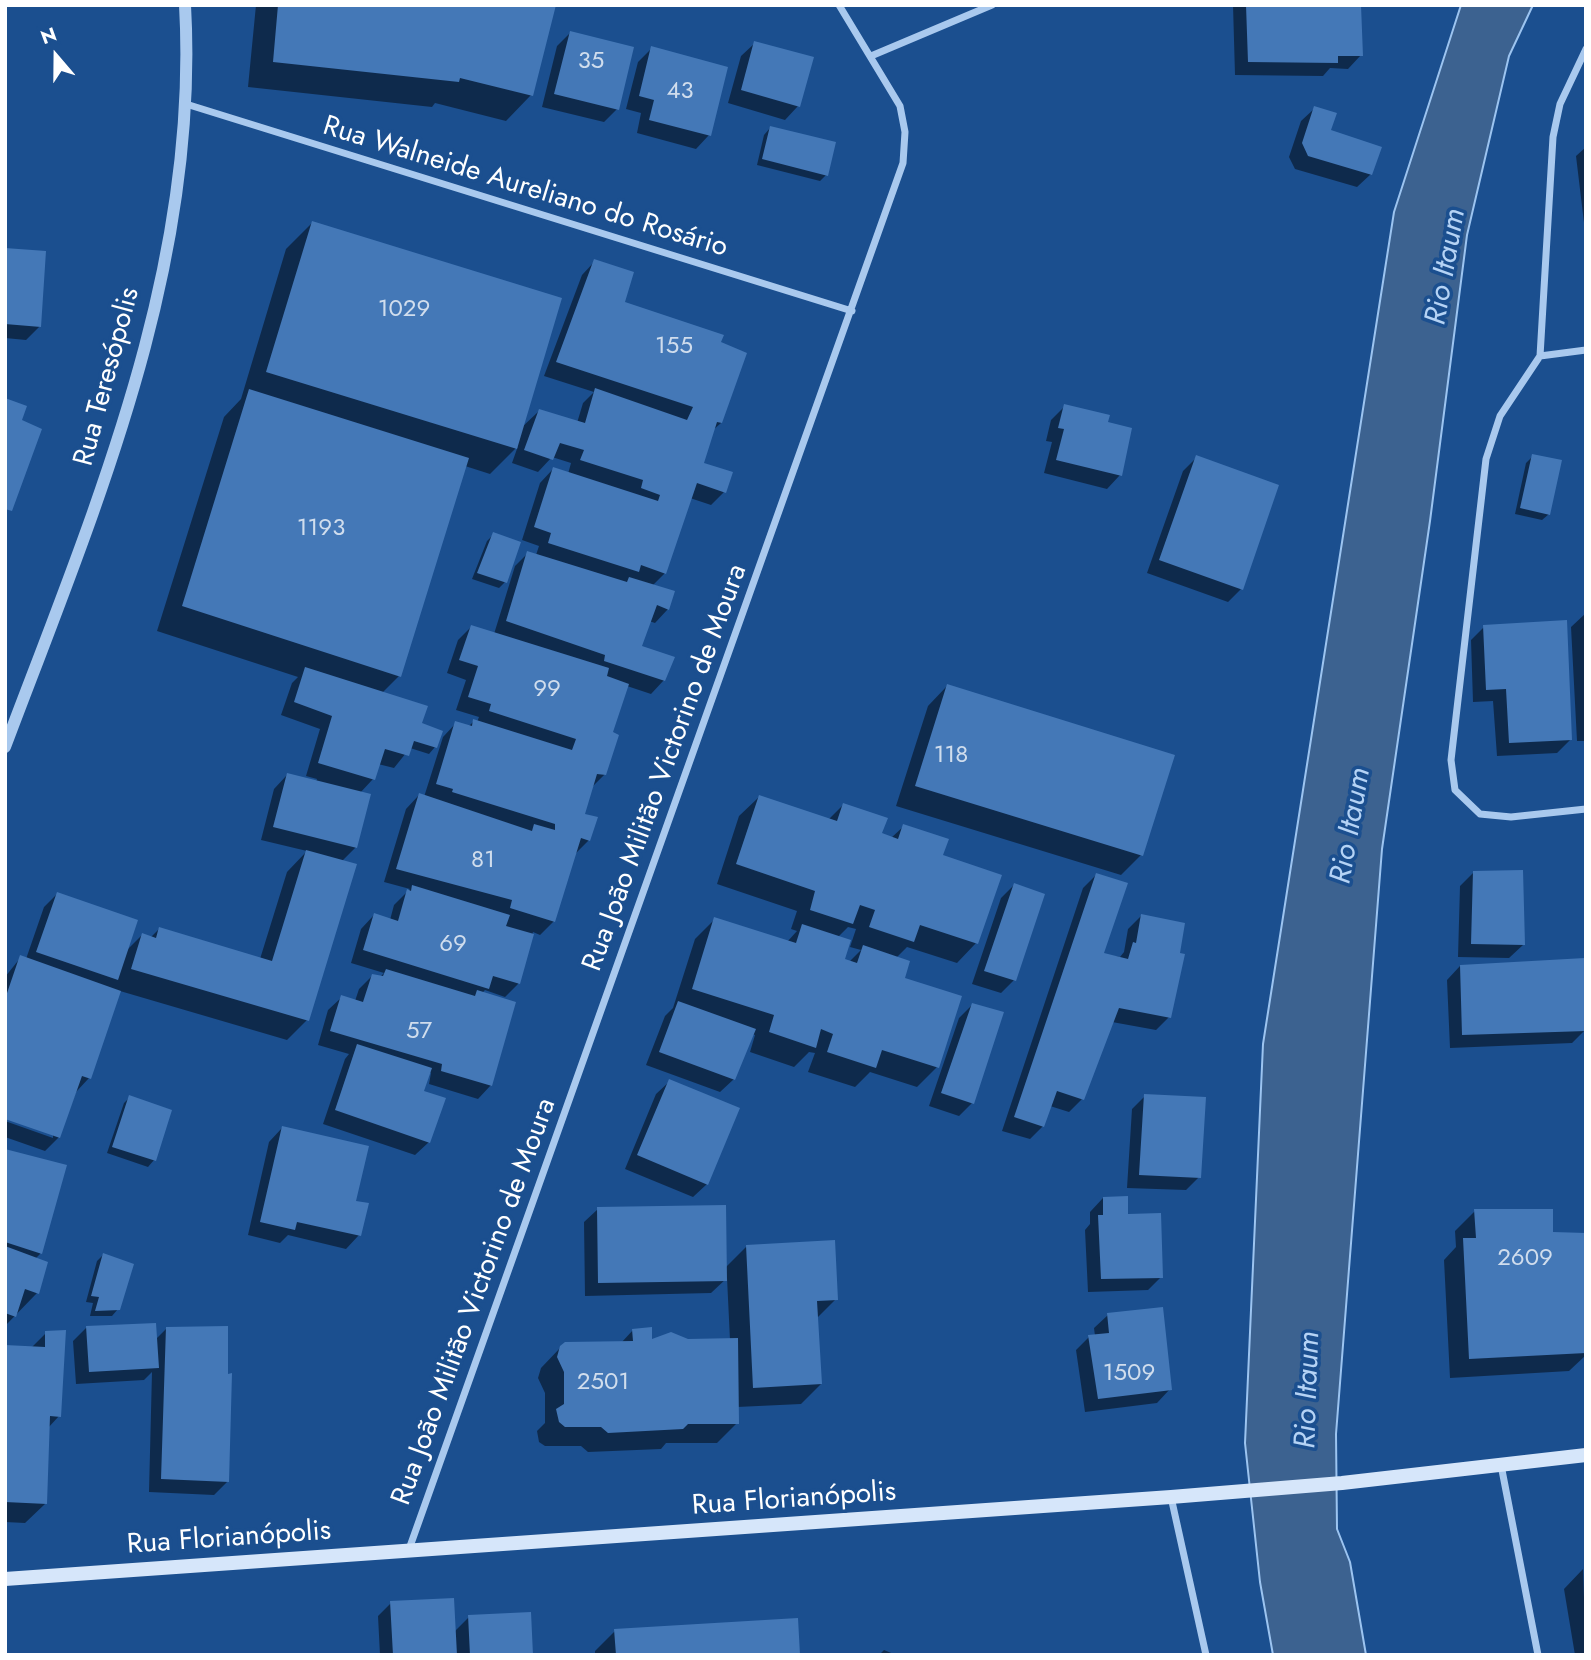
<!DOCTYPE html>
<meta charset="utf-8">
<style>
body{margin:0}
#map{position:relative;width:1591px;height:1660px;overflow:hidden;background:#1b4f8f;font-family:Jost,sans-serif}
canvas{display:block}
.frame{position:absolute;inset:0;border:7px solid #fff;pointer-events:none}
.north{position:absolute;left:21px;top:21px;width:70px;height:70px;-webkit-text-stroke:5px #1b4f8f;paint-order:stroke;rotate:340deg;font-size:19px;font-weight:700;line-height:28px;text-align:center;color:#fff}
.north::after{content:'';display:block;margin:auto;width:24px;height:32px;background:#fff;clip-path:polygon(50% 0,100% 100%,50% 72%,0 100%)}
</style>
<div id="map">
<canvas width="1591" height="1660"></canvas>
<div class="frame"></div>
<div class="north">N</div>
</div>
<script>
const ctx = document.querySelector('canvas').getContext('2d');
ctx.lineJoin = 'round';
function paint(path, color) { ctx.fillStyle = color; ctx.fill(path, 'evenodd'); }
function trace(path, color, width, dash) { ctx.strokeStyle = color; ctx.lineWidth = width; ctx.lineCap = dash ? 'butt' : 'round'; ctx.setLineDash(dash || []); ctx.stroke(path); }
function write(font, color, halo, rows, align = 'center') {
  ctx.font = font + ' Jost,sans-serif'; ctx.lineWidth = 7; ctx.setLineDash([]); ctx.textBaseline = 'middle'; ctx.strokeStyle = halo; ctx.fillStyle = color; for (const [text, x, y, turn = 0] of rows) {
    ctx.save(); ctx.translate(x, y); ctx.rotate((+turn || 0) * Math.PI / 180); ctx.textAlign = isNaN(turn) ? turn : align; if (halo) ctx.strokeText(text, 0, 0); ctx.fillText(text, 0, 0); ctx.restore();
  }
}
const water = new Path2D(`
 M1461 5H1533L1509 56 1467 235 1430 521 1382 849 1336 1434 1337 1529 1350 1562 1366 1655H1273L1260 1582 1245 1443 1263 1044 1394 212Z`);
paint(water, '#3c6290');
trace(water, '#9cc4f0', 2);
paint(new Path2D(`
 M256 5H554L531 95 506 121 435 103 432 107 248 87Z
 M1233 5H1359L1361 55 1348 69 1330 68 1323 76 1235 75Z
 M570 33 617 109 604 122 542 107 557 46Z
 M755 43 798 106 785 120 728 103 741 56Z
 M652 48 709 135 696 149 637 133 641 113 626 109 638 62Z
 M1315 108 1329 131 1371 174 1357 187 1295 169 1289 157 1301 121Z
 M770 128 826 175 820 181 757 165 764 135Z
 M1586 147V231H1585L1576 156Z
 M312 223 521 428 539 411 577 423 583 403 594 392 544 376 582 275 595 261 622 303 719 343 721 423 712 431 702 464 724 492 711 505 690 498 665 573 652 586 668 609 655 623 649 621 639 647 664 680 651 694 627 686 610 733 605 774 591 788 583 815 589 840 575 854 554 921 540 935 533 932 518 984 505 997 485 990 482 993 491 1085 478 1099 429 1084 431 1073 429 1072 422 1092 429 1142 415 1155 323 1124 345 1059 349 1054 318 1045 328 1010 342 997 355 1001 359 989 372 976 380 977 384 973 351 963 361 929 374 915 390 920 394 905 410 889 384 882 406 809 419 795 424 797 443 737 456 723 468 727 474 721 477 722 479 717 456 710 466 680 447 673 458 640 471 627 494 634 515 566 528 553 536 555 539 546 522 540 540 483 553 469 568 474 571 463 552 457 538 472 512 463 518 446 490 474 465 466 399 676 382 693 435 747 429 754 410 748 394 768 378 764 373 779 360 793 356 847 341 862 307 1020 287 1040 120 991 89 1078 76 1092 59 1137 45 1151 5 1137V1121L53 1138V1134L5 1117V977L21 957 26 959 44 907 57 894 125 952 142 935 150 938 159 929 260 959 287 872 307 851 261 840 274 789 287 775 316 782 317 779 306 776 320 729 281 715 292 683 298 677 157 631 224 417 241 399 286 249Z
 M5 249 40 326 26 340 5 338Z
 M1065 406 1106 424 1120 475 1107 489 1044 473 1052 442 1046 441 1051 420Z
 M1533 456 1549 514 1542 520 1515 514 1526 463Z
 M1197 457 1241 589 1228 602 1147 573 1183 471Z
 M494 534 505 582 499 588 472 579 487 541Z
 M1586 613V741H1577L1571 627Z
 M1484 627 1571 739 1557 753 1497 756 1493 701 1473 702 1471 640Z
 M947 686 1141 855 1121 875 896 806 928 706Z
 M759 797 828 820 843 805 880 834 891 838 904 826 941 856 976 943 957 963 907 947 896 958 937 1067 917 1087 870 1072 855 1087 808 1072 815 1053 809 1052 794 1067 750 1052 755 1035 752 1034 734 1079 720 1092 646 1065 665 1016 673 1008 695 939 715 919 787 942 797 931 791 929 797 911 717 884 739 816ZM848 927 856 929 850 947 861 950 849 962 842 960 838 937Z
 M1474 872 1523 945 1509 958 1458 957 1460 886Z
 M1096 875 1102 954 1120 957 1124 952 1128 929 1141 916 1169 1017 1156 1030 1112 1022 1082 1099 1069 1112 1050 1106 1043 1126 1030 1139 1002 1131 1083 888Z
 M1014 885V980L1001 993 972 984 1001 898Z
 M1460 966 1585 1030 1572 1043 1450 1048 1447 980Z
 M972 1005V1103L959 1116 929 1106 959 1018Z
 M670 1081 707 1184 693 1197 625 1169 656 1094Z
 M1145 1096 1199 1177 1186 1190 1127 1188 1132 1109Z
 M130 1097 154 1160 148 1167 107 1153 124 1103Z
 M282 1128 353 1202 359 1235 346 1249 288 1235 280 1243 248 1235 269 1142Z
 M5 1152 65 1167 40 1254 35 1259 37 1293 5 1326Z
 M1103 1198 1161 1277 1148 1290 1088 1292 1085 1230 1090 1224V1212Z
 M598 1209 725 1268 746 1247 836 1299 817 1318 821 1384 801 1404 737 1407V1423L717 1443H666L661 1449 588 1452 581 1446H545L539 1442 537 1431 545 1423V1393L538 1378 541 1368 561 1347 621 1343 633 1330 650 1341 730 1340 727 1278 711 1293 585 1296 584 1222Z
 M1475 1211 1552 1234 1586 1274V1355L1569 1371 1450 1378 1444 1260 1456 1247 1455 1231Z
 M103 1255 118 1309 112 1316H90L93 1303 86 1302 97 1261Z
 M1108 1315 1170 1389 1157 1403 1085 1412 1076 1350 1089 1337 1095 1336 1094 1328Z
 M86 1328 155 1340 166 1329 227 1482 214 1495 149 1492 152 1372 144 1380 76 1384 73 1341Z
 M46 1333 59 1416 48 1428 45 1504 25 1523 5 1522V1347L31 1348Z
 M1583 1569 1586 1655H1575L1564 1589Z
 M391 1603 454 1632 469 1617 531 1655H380L378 1616Z
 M615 1631 798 1655H595V1651Z
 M884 1650 896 1655H879Z
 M289 1653V1655H259Z`), '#0007');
paint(new Path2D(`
 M278 5H556L533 96 460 78 459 82 273 62Z
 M1246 5H1361L1363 56H1338V63L1248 62Z
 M570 31 634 47 619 110 554 94Z
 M754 41 814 57 800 107 741 90Z
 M651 46 728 67 711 136 649 120 654 100 639 96Z
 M1314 106 1337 113 1331 130 1382 147 1372 175 1308 156 1302 143Z
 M770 126 836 142 828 176 762 159Z
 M312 221 562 298 517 449 266 372Z
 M5 248 46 251 41 327 5 324Z
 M594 259 634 272 625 302 724 335 721 342 747 353 722 423 717 422 704 463 733 472 726 493 697 483 666 574 641 565 639 572 548 543 551 533 534 527 553 467 658 501 660 495 641 488 643 480 580 460 584 450 560 443 553 460 524 450 539 409 585 423 595 388 687 420 693 407 556 362Z
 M249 389 469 458 401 677 182 606Z
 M5 398 27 406 22 420 42 429 12 511 5 509Z
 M1064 404 1110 415 1108 422 1132 428 1122 476 1056 460 1064 429 1058 428Z
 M1532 454 1562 460 1550 515 1520 508Z
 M1196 455 1279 485 1243 590 1159 560Z
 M493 532 521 542 507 583 477 573Z
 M527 551 627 582 629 577 675 591 669 610 657 605 642 646 675 657 665 681 604 661 605 655 506 621Z
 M1567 620 1572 740 1509 743 1506 689 1486 690 1483 625Z
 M471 625 609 668 607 676 629 684 613 732 619 735 606 775 597 774 585 814 598 817 590 841 581 838 555 922 510 908 512 900 396 869 419 793 532 831 534 824 555 830V824L452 792 453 789 436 784 455 721 472 726 473 719 572 750 576 739 489 711 491 704 468 697 478 666 459 660Z
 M305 667 428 706 422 723 443 731 437 748 414 741 409 756 385 749 375 780 318 763 332 716 294 702Z
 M947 684 1175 755 1143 856 915 786Z
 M287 773 371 794 357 848 273 827Z
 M759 795 837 821 843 803 888 818 882 833 898 839 903 824 949 839 943 855 1002 875 978 944 920 925 914 942 869 927 875 910 860 905 853 924 810 910 815 891 736 864Z
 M306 850 357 864 309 1021 131 969 142 933 156 938 159 927 272 961Z
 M1523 870 1525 945 1471 944 1473 871Z
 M1096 873 1128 883 1104 953 1128 959 1133 942 1136 943 1141 914 1185 923 1180 953 1185 954 1171 1018 1119 1008 1084 1100 1057 1091 1044 1127 1014 1117Z
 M1014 883 1045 894 1016 981 984 971Z
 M412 885 510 915 506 926 534 934 520 984 493 976 489 989 363 950 374 913 398 921 407 889 411 891Z
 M57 892 138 920 118 980 36 952Z
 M714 917 796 943 802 924 851 940 845 959 857 963 863 945 910 961 905 978 962 996 939 1068 882 1050 876 1068 827 1052 833 1034 821 1029 816 1048 769 1032 774 1015 692 989Z
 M20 955 121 991 91 1079 82 1076 60 1138 5 1119V999Z
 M1585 958 1586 1031 1462 1035 1460 965Z
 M386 969 475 996 477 990 516 1002 492 1086 441 1071 442 1064 330 1031 341 995 363 1002 372 974 383 976Z
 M678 1001 756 1029 735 1080 659 1052Z
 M972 1003 1004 1012 974 1104 941 1093Z
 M357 1044 432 1068 424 1091 446 1098 430 1143 335 1110Z
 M669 1079 740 1108 708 1185 637 1155Z
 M1144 1094 1206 1097 1201 1178 1139 1175Z
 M129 1095 172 1110 156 1161 112 1147Z
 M282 1126 369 1146 356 1201 369 1203 361 1236 297 1222 295 1230 260 1222Z
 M5 1149 67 1165 42 1254 5 1242Z
 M1128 1196V1214L1161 1213 1163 1278 1101 1279 1098 1215H1103V1197Z
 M726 1205 727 1281 598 1283 597 1207Z
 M1474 1209H1553V1232L1586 1233V1353L1469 1359 1463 1238H1476Z
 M835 1240 838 1300 817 1301 822 1384 753 1388 746 1245Z
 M5 1246 48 1262 39 1294 25 1289 16 1317 5 1313Z
 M103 1253 134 1264 120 1310 95 1311 99 1297 91 1296Z
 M1163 1307 1172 1390 1098 1399 1088 1335 1109 1333 1107 1313Z
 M156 1323 159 1368 89 1372 86 1326Z
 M228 1326V1374L232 1373 229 1482 161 1479 166 1327Z
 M652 1327V1339L671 1332 688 1339 738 1338 739 1424H688L683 1429 608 1433 601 1427H565L559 1422 556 1409 564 1404V1372L557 1357 560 1346 565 1342 633 1341 632 1329Z
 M66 1330 61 1417 50 1416 47 1504 5 1502V1345L45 1347V1331Z
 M454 1598 457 1655H393L390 1601Z
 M531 1612 533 1655H470L468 1615Z
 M798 1618 800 1655H616L614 1629Z`), '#4478b7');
trace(new Path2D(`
 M1586 49 1560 104 1553 137 1540 356 1500 416 1486 459 1451 760 1455 790 1480 814 1511 817 1586 809
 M871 56 992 5
 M186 104 852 311
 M1540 356 1586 350
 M1501 1465 1538 1655
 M1171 1497 1206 1655
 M408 1552 903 163 905 132 900 106 839 5`), '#a9c9ee', 7);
trace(new Path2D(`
 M5 747C95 508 200 267 185 5`), '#a9c9ee', 12);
trace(new Path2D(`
 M5 1579 1171 1497 1342 1483 1586 1455`), '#d6e6fa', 14);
write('24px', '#d0dded', null, [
 ["35",591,62],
 ["43",680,92],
 ["1029",404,310],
 ["155",674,347],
 ["1193",321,529],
 ["99",547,690],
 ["118",951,756],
 ["81",483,861],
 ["69",453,945],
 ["57",419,1032],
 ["2609",1525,1259],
 ["1509",1129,1374],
 ["2501",603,1383]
]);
write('28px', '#fff', '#1b4f8f', [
 ["Rua Walneide Aureliano do Rosário",525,188,17],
 ["Rua Teresópolis",108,377,-75],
 ["Rua João Militão Victorino de Moura",666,768,-70],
 ["Rua João Militão Victorino de Moura",475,1302,-70],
 ["Rua Florianópolis",794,1500,-4],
 ["Rua Florianópolis",229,1539,-4]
]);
write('italic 30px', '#b5d3f5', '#1b4f8f', [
 ["Rio Itaum",1447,267,-80],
 ["Rio Itaum",1352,826,-80],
 ["Rio Itaum",1309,1390,-88]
]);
</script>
